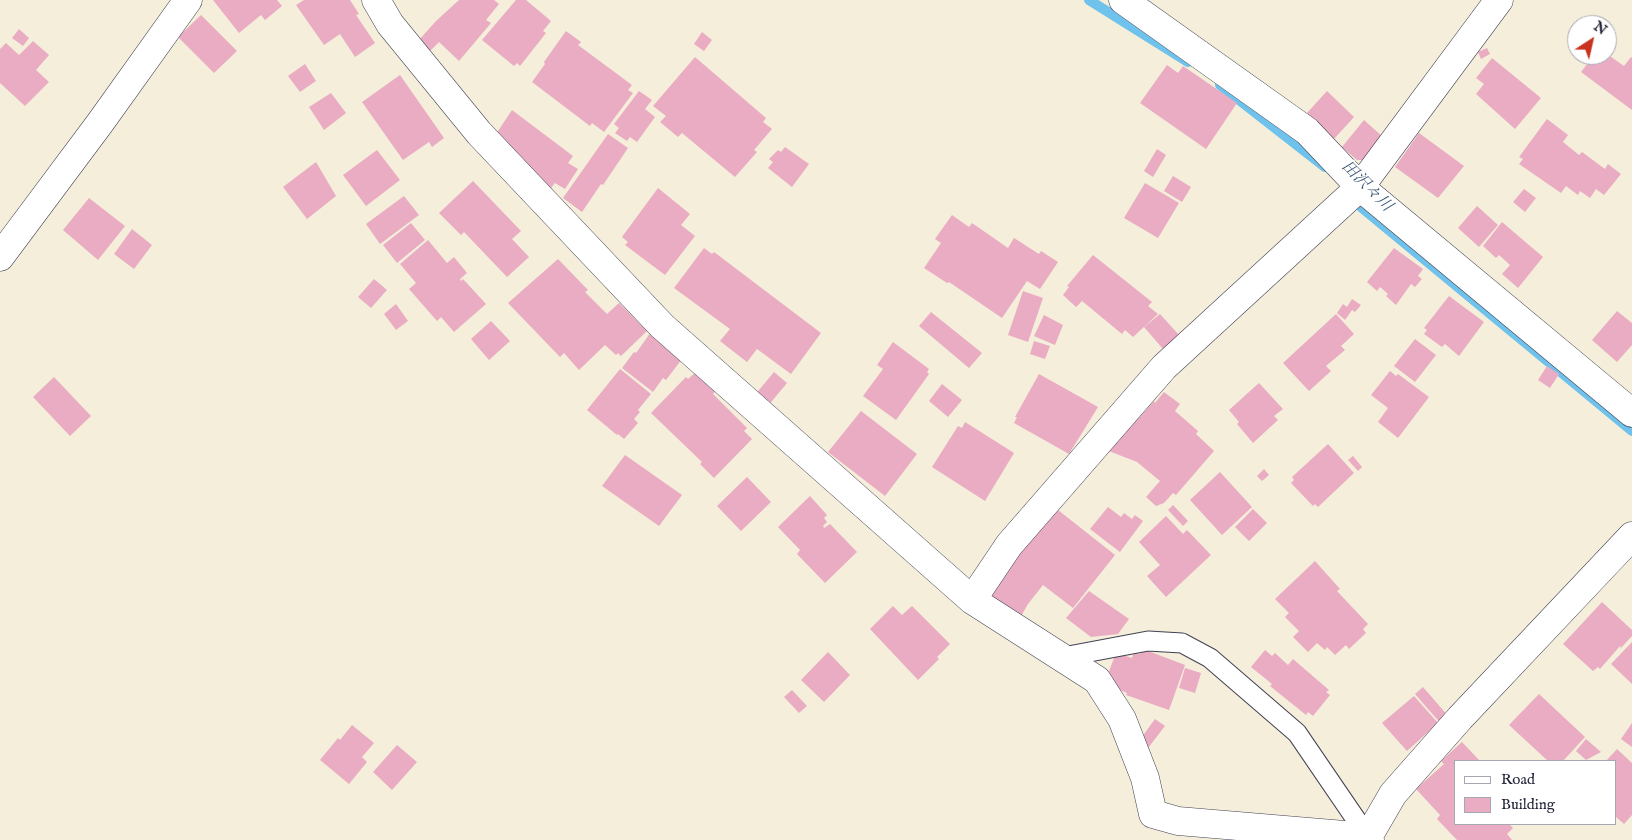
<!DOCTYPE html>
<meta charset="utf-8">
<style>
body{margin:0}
#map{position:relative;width:1632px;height:840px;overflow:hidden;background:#f4eeda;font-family:"IM FELL English",serif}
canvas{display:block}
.legend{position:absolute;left:1454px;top:760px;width:162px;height:65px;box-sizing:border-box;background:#fff;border:1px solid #a7a7b1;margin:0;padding:6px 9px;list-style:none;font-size:15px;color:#22223b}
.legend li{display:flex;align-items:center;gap:10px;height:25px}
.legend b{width:25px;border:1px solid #a7a7b1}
.north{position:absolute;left:1567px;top:15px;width:50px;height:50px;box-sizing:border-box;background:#fff;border:1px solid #a7a7b1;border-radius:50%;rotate:35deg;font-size:14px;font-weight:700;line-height:20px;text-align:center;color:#22223b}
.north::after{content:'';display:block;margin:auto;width:18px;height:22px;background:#c8321e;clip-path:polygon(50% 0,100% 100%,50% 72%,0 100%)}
</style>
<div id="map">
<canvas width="1632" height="840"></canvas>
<ul class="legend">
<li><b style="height:6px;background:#fff"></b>Road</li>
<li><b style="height:14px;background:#eaacc3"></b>Building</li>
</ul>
<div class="north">N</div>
</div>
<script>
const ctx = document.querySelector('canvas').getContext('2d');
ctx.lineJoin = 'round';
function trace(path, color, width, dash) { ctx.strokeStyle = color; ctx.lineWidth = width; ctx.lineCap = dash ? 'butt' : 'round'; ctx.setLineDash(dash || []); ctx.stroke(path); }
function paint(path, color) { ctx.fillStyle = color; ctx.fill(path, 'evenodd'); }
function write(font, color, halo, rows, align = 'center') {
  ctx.font = font + ' "IM FELL English","Noto Serif JP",serif'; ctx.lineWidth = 4; ctx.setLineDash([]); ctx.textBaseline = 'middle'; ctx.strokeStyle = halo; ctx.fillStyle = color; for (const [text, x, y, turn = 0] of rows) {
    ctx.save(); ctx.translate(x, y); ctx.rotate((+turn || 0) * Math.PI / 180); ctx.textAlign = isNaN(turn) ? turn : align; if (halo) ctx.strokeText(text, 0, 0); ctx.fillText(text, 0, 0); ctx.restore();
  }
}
trace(new Path2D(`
 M1089 0 1188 62
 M1220 85 1325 167
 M1352 195 1362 208 1632 431`), '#6fc2eb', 10);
paint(new Path2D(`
 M213 0H277L282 6 265 20 261 15 239 33Z
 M304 0H350L359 14 356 15 375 43 355 57 340 34 324 45 296 5Z
 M459 0H494L499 4 486 20 491 23 459 61 439 42 430 51 419 40 436 21Z
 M516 0H526L551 21 543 31 546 33 520 66 517 63 514 66 482 40Z
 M201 15 237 51 214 73 178 37Z
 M19 29 29 38 23 46 12 38Z
 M566 31 581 42 578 45 632 85 628 90 633 93 604 132 592 123 590 126 532 82 545 64 544 62Z
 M702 32 712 40 704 51 694 44Z
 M33 41 49 55 36 70 49 82 25 106 0 83V49L6 43 19 55Z
 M1487 48 1490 54 1481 59 1478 52Z
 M1607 54 1624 66 1631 57 1632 58V110L1581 72 1594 55Z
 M695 57 766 118 763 122 772 129 754 150 757 152 735 177 682 133 678 137 660 122 666 116 653 106Z
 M1492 58 1541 98 1515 129 1476 94 1484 84 1476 78Z
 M305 64 316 81 300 92 288 76Z
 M1167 65 1178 73 1183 66 1237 103 1206 149 1140 103Z
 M400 75 444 138 432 147 429 142 403 160 362 102Z
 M639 91 652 100 645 109 655 117 637 142 630 137 627 141 615 133 619 128 614 124Z
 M1327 91 1354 117 1334 139 1307 113Z
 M331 93 346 113 324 130 309 107Z
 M512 110 573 156 568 163 578 169 565 189 555 183 551 188 527 170 529 166 501 142 496 134Z
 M1547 119 1568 135 1563 142 1579 155 1582 152 1605 169 1608 164 1621 174 1604 195 1596 189 1590 198 1580 191 1578 195 1566 186 1561 193 1519 164 1523 159 1519 157Z
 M1364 120 1383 137 1366 160H1357L1342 147Z
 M1419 133 1464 166 1438 198 1395 167Z
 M608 134 628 148 603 185 601 184 582 212 563 198Z
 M785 147 809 164 792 187 768 168 773 162 769 159 778 150 781 152Z
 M1157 149 1166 155 1153 177 1144 171Z
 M377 150 400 180 366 206 343 175Z
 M316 162 336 196 307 219 283 187Z
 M1173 176 1191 187 1182 202 1164 191Z
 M473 181 521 231 512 239 529 257 507 277 464 232 461 235 439 213Z
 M1145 183 1179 203 1158 238 1124 218Z
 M658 188 690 214 681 225 695 236 665 275 625 245 628 242 622 237Z
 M1524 189 1536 198 1525 212 1513 202Z
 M404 196 419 215 380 244 366 224Z
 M89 198 125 226 98 260 63 230Z
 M1477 206 1498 225 1479 247 1458 228Z
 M952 215 969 227 972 223 1008 248 1014 238 1039 254 1041 251 1058 262 1040 289 1027 281 1002 318 949 282 947 283 924 268 941 243 935 239Z
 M1502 222 1543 257 1518 288 1502 274 1510 265 1499 255 1496 258 1483 246Z
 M411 223 425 240 397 263 383 245Z
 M132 229 152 245 134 269 114 254Z
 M428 240 447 263 454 257 467 273 460 279 461 281 463 279 486 304 454 332 441 317 437 321 409 289 416 283 400 264Z
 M704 248 712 254 714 252 821 333 791 374 757 349 747 362 720 341 730 329 674 288Z
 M1394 248 1423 269 1418 276 1422 279 1415 287 1411 284 1396 305 1386 296 1388 294 1380 287 1377 291 1367 282Z
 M1093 255 1152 302 1148 306 1158 314 1133 337 1125 330 1122 334 1082 301 1076 307 1063 295 1069 287 1067 286Z
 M558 259 588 290 585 292 607 314 619 303 647 331 621 356 618 353 616 355 605 345 579 370 564 353 560 357 508 303Z
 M374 279 387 290 371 308 358 297Z
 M1023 291 1043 298 1028 342 1008 335Z
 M1449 296 1484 322 1459 356 1445 344 1442 347 1424 334 1427 330 1424 328Z
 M1352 299 1361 305 1355 312 1352 310 1345 320 1337 313 1343 304 1347 307Z
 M396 304 408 321 396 330 384 314Z
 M1617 311 1632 323V345L1617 362 1592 340Z
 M931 312 982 353 969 368 919 326Z
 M1160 314 1179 335 1163 349 1144 327Z
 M1336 314 1354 334 1341 346 1345 350 1326 366 1331 371 1309 391 1283 363Z
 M1044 315 1063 325 1055 345 1034 336Z
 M491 321 510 341 489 360 471 339Z
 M651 332 682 359 666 380 663 378 653 392 622 368 634 352 636 353Z
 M1415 339 1436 355 1415 382 1394 366Z
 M1034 341 1050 346 1045 359 1030 354Z
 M893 342 929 369 927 372 929 374 896 420 863 396 883 369 877 365Z
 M1547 366 1559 374 1550 388 1538 380Z
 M620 369 651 394 638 410 640 412 634 419 638 423 624 439 618 434 617 435 587 410Z
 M1390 371 1396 376 1398 374 1429 397 1398 438 1378 422 1388 408 1371 395Z
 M696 372 715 391 713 394 747 428 744 431 752 439 714 478 700 464 702 462 651 413 686 377 688 379Z
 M774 372 787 383 767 407 754 396Z
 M1039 374 1098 407 1069 454 1014 423 1017 417H1015Z
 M54 377 91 416 70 436 33 397Z
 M1259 383 1283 409 1274 416 1278 420 1253 443 1237 424 1239 422 1229 410Z
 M942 384 962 400 948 417 929 401Z
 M1164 392 1180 404 1175 411 1198 431 1196 434 1214 451 1176 495 1173 493 1164 503 1156 506 1146 497 1160 481 1137 462 1101 448 1131 409 1140 417 1154 401 1155 403Z
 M861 411 917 454 885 496 828 452Z
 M965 422 1014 453 985 501 932 467 958 426 962 428Z
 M1328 444 1354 473 1318 507 1315 504 1313 506 1291 483 1294 480 1292 477Z
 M625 455 682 495 659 526 602 486Z
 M1353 456 1362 467 1358 471 1348 460Z
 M1264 469 1269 475 1262 481 1257 476Z
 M1220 472 1252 507 1222 535 1190 500Z
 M747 477 771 502 741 531 717 506Z
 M810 496 827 515 824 518 827 522 823 526 824 528 830 524 857 552 825 583 797 554 800 550 778 527Z
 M1173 505 1188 521 1183 526 1168 510Z
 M1053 506 1115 555 1073 608 1043 585 1028 604 1020 618 990 596 993 586Z
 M1108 507 1121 517 1124 513 1132 519 1135 515 1143 521 1120 552 1090 529Z
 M1253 509 1267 523 1249 541 1235 527Z
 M1166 516 1183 534 1187 530 1211 555 1166 597 1147 576 1160 565 1139 542Z
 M1315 561 1340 589 1337 591 1368 624 1363 629 1366 633 1349 649 1346 645 1335 655 1327 647 1325 650 1317 643 1308 652 1293 637 1299 631 1285 617 1289 613 1275 599Z
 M1089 591 1129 619 1118 634 1091 637 1066 618Z
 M1602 602 1632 630V636L1621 648 1620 646 1600 669 1598 667 1593 671 1563 644Z
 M893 606 902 615 912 606 950 644 937 657 939 659 918 680 870 629Z
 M1632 642V684L1611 664Z
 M1143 649 1185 665 1169 710 1126 695 1127 693 1115 688 1116 683 1106 679 1116 653 1132 658 1134 652 1140 654Z
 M1265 650 1272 656 1275 653 1288 665 1293 659 1329 690 1326 692 1330 695 1313 716 1308 712 1306 715 1270 686 1272 684 1251 667Z
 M828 652 850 675 824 702 801 680Z
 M1185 668 1201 673 1195 693 1179 688Z
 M1423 687 1449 717 1442 725 1415 694Z
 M792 690 807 706 799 713 784 697Z
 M1539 694 1585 737 1563 761H1548L1509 725Z
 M1414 696 1438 723 1407 751 1382 723Z
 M1155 719 1165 726 1148 748 1139 741Z
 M1632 723V747L1621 739Z
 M352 725 374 743 362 757 367 762 349 784 320 760 338 738 340 740Z
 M1586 739 1601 752 1586 760 1576 751Z
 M1462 742 1480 761H1456V824H1509L1513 828 1507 834 1512 840H1457L1437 819 1440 815 1416 789 1444 764 1441 761Z
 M397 745 417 762 392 790 373 772Z
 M1617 749 1632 763V815L1624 824 1616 817V761H1606Z`), '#eaacc3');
const service = new Path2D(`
 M1063 657 1148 641 1182 643 1210 658 1297 733 1368 837`);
const minor = new Path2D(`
 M376 0 390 24 479 133 662 326 972 600 1097 680 1122 719 1145 778 1153 814 1178 821 1368 837 1370 840
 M1123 0 1307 131 1360 187 1632 413
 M0 257 100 123 188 0
 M972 600 1009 545 1164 367 1360 187 1499 0
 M1368 837 1393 794 1460 718 1632 536`);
trace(service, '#424153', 21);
trace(minor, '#424153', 29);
trace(service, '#fff', 19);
trace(minor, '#fff', 28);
write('italic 16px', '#3d5a79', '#fff', [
 ["田沢々川",1366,187,45]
]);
</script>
